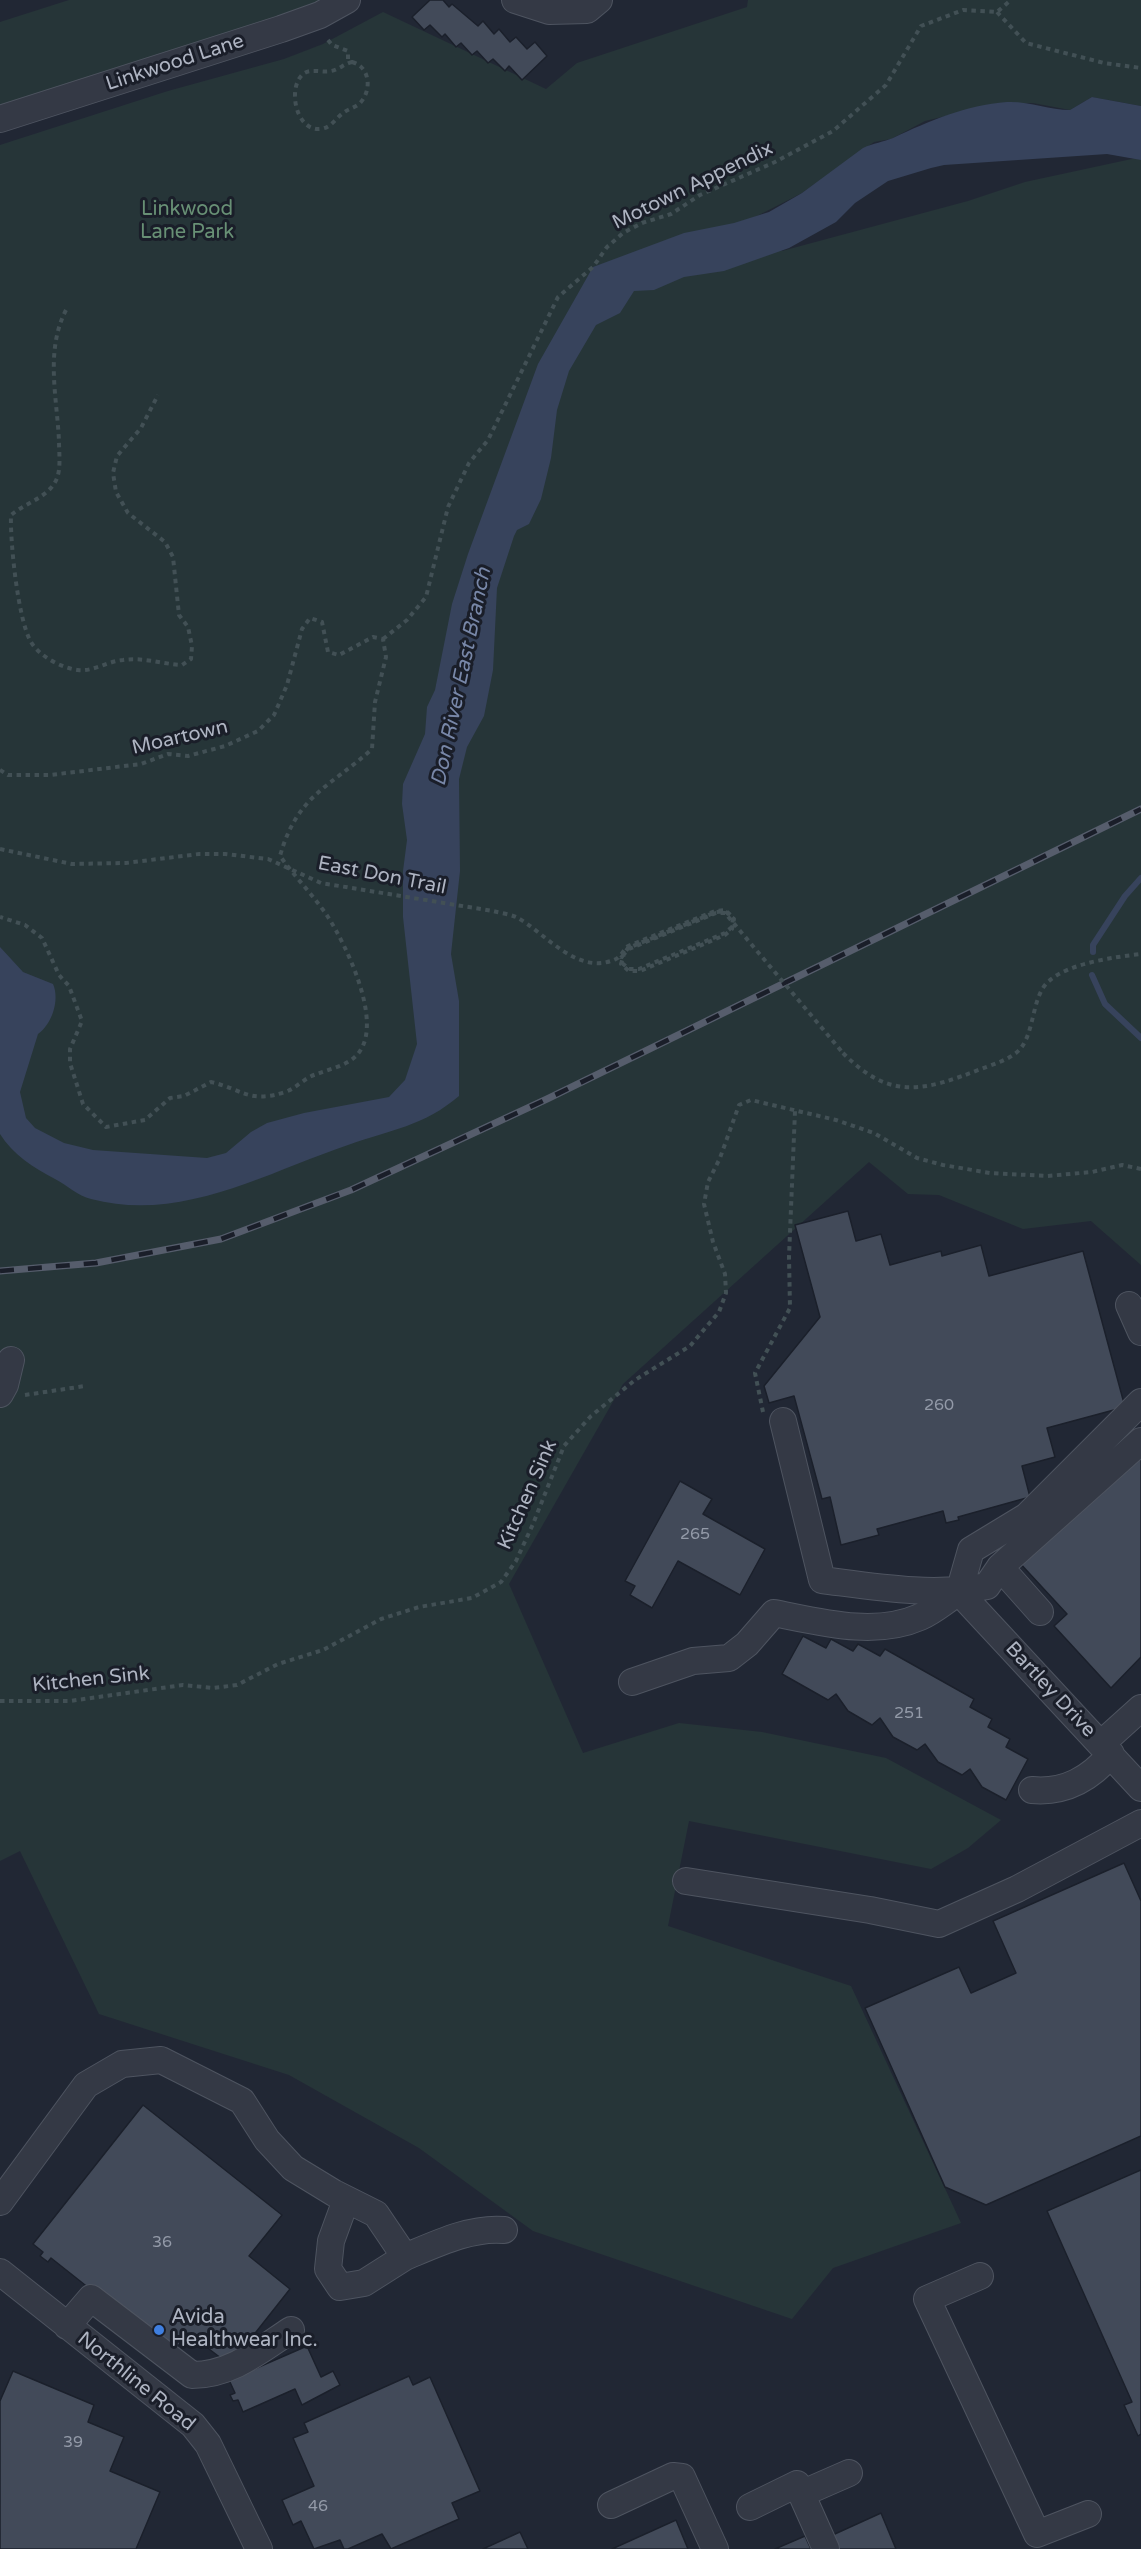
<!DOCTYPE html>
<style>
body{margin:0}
canvas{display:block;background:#212734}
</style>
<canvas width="1141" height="2549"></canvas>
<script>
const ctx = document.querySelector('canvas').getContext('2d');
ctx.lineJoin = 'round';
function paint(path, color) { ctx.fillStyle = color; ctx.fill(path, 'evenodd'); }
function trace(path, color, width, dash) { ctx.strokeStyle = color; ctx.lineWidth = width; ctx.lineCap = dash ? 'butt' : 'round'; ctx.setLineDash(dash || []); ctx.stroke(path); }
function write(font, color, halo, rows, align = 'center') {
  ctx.font = font + ' "Varela Round",sans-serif'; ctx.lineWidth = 6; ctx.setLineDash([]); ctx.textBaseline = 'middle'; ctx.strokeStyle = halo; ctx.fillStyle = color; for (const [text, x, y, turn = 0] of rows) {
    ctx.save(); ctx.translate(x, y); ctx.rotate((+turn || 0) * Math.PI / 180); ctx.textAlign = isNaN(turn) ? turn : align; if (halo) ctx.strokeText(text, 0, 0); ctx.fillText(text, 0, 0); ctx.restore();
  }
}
paint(new Path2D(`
 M69 0H321L275 21 0 105V22Z
 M748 0H1141V106L1092 97 1070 110 1033 103 996 104 925 121 891 139 874 142 802 193 755 217 782 251 968 201 1025 182 1141 157V1265L1091 1221 1023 1229 939 1195 908 1194 869 1162 623 1384 509 1584 583 1753 679 1723 762 1732 886 1758 1001 1820 968 1848 931 1869 689 1821 668 1926 851 1986 961 2223 833 2268 792 2319 533 2231 419 2148 289 2075 99 2014 20 1851 0 1861V145L168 91 284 59 323 44 383 12 546 89 577 63 747 7Z`), '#263538');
paint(new Path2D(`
 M1092 97 1141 106V160L1107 154 944 165 931 168 888 181 855 203 836 222 789 248 724 271 684 277 654 290 634 291 620 313 596 325 569 371 557 410 551 458 541 499 529 524 517 530 514 536 497 588 493 670 484 716 467 747 459 779 460 871 451 954 459 1001V1096C424 1126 390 1130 348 1145 265 1173 181 1223 91 1199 78 1196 67 1185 55 1179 34 1168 13 1155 0 1134V947L23 972 53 984C60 1000 52 1024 38 1034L20 1092 26 1118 35 1128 64 1143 93 1150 207 1158 226 1153 251 1132 267 1123 304 1113 389 1097 405 1080 417 1044 403 917V871L407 840 402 804 403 784 425 734 427 707 435 690 452 604 468 554 538 364 593 267 684 233 734 223 769 212 802 193 863 148C873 143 884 142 893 138 929 121 966 105 1007 102 1029 101 1049 110 1070 110Z`), '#37435c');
trace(new Path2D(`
 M1093 952V945L1125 896 1141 878
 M1092 975 1105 1004 1141 1038`), '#37435c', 6);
const building = new Path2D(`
 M430 0H443L449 7 452 4 478 26 483 21 494 34 499 29 510 42 516 37 527 49 535 42 547 56 522 80 509 66 505 71 493 59 488 63 477 51 472 55 461 43 456 47 445 34 442 37 430 25 424 30 412 17Z
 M848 1211 856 1241 881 1234 890 1265 941 1251 942 1256 981 1245 989 1276 1083 1251 1125 1407 1047 1428 1055 1457 1022 1466 1030 1497 958 1517 959 1520 946 1523 943 1511 877 1529 879 1535 841 1545 830 1497 822 1499 794 1396 769 1403 764 1386 820 1317 795 1225Z
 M1141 1446V1657L1111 1688 1054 1626 1067 1614 1017 1560Z
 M680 1481 712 1499 703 1514 765 1549 740 1595 678 1561 652 1608 630 1595 635 1586 625 1581Z
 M803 1636 826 1648 831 1639 853 1651 858 1644 880 1656 885 1649 974 1699 970 1707 992 1719 988 1727 1010 1739 1006 1747 1028 1759 1006 1800 982 1787 970 1769 962 1775 938 1762 925 1744 917 1750 893 1737 880 1718 872 1725 848 1711 836 1694 828 1700 782 1674Z
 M1124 1863 1141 1901V2136L986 2205 945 2187 865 2008 959 1967 971 1993 1016 1973 993 1921Z
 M143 2105 282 2215 249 2256 290 2289 230 2365 188 2333 172 2354 51 2258 48 2262 40 2256 43 2252 33 2244Z
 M1141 2170V2434L1138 2436 1124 2405 1132 2402 1047 2211Z
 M307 2346 321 2377 333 2371 340 2385 302 2405 295 2389 243 2412 238 2400 233 2401 230 2395 235 2393 229 2380Z
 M13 2371 94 2405 88 2422 124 2437 110 2471 160 2492 136 2549H0V2401Z
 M409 2376 413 2385 430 2377 480 2491 452 2503 459 2519 391 2549 382 2534 348 2549H344L340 2540 314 2549 301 2521 293 2525 282 2500 314 2486 293 2438 308 2432 304 2423Z
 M881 2513 896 2549H831L826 2538Z
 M676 2520 688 2549H612Z
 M520 2532 528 2549H483Z
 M805 2536 811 2549H775Z`);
paint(building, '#424a59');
trace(building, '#1b202b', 1.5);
const minor = new Path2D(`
 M515 0 549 11 587 10 599 0
 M0 119 281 29 320 15 347 0
 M1129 1305 1141 1332
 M0 1394 5 1385 11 1360
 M783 1421 822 1580C876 1587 933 1597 987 1586L1000 1567
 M959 1592 1141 1788
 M1040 1612 1000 1567 1141 1441
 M632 1682 693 1661 729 1658 747 1644 774 1613C820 1622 875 1637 920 1617 934 1611 946 1600 959 1592L971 1550 1027 1516 1141 1402
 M1101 1744 1141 1708
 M1032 1790C1065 1793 1090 1779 1111 1754
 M686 1881 870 1910 939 1924 1017 1889 1141 1823
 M0 2202 86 2085 122 2064 161 2060 242 2101 267 2140 293 2168 334 2193 376 2214 405 2257 364 2283 340 2287 328 2269 331 2241 346 2200
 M405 2257C436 2244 471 2227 504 2230
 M0 2272 193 2425 208 2444 259 2549
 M980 2276 927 2299 1037 2534 1088 2514
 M67 2326 91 2298 192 2375C231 2375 259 2351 291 2330
 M801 2494 849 2473
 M611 2505 673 2476 682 2477 715 2549
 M750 2507 797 2484 826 2549`);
trace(minor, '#4e5460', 28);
trace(new Path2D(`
 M997 12 1026 43 1104 63 1141 68
 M328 40 332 45 348 51V62
 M352 62C371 67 372 92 359 104 354 108 348 109 343 113 335 119 331 128 320 129 296 131 287 88 303 74 311 68 321 73 331 71 338 70 344 64 352 62Z
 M66 310C45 351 57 397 59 441 59 452 61 468 57 478 50 497 25 503 11 515 10 542 18 620 31 642 40 657 62 668 78 670 93 672 108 661 123 660 143 657 162 664 182 665L191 659 192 646 188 627 179 615 173 557 165 542 128 513 116 492 113 473 117 456 141 428 158 395
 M383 639 407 620 426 597 448 507 469 463 488 440 558 297 593 267 607 247 623 233 642 223 671 214 700 195 775 162 833 131 886 85 921 26 963 10 997 12 1011 0
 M0 770 8 775H50L141 764 168 754 188 756 225 746 258 731 274 715 287 685 302 629 310 618 322 622 328 652 339 655 373 637 383 639 386 657 375 702 372 749C330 787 297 795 280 856 295 877 314 896 328 917 346 945 382 1019 360 1051 351 1065 332 1068 317 1074 305 1077 297 1088 285 1092 249 1104 242 1089 211 1082L184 1096 170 1098 145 1120 106 1127 83 1104 70 1063V1049L82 1021 69 986 59 975 42 938 25 925 0 917
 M0 849 72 864 126 863 199 854H225L268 859 321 883 493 911C500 913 509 914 516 917 545 932 577 977 616 959 620 957 624 950 628 946L715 911 725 910 733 917 732 927 725 933 639 969H629L622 963 621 958
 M843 1053C890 1101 924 1091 981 1069 994 1064 1012 1059 1021 1048 1035 1030 1032 995 1049 981 1069 963 1115 957 1141 954
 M25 1395 85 1386
 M763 1412 755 1373 790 1308 789 1257 795 1111
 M0 1701H70L183 1685 213 1688 237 1685 278 1664 323 1650 381 1619 419 1607 472 1598 501 1582 516 1561 533 1524 564 1446 591 1416 635 1380 690 1346 719 1312 726 1293 725 1274 713 1242 704 1204 708 1182 720 1158 739 1105 751 1100 836 1120 874 1133 917 1158 943 1165 990 1173 1047 1176 1092 1172 1122 1165 1141 1169`), '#425055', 4, [4.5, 4.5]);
trace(minor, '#343945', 26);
const rail = new Path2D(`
 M0 1271 96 1263 221 1239 351 1190 547 1099 1141 809`);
trace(rail, '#565d6c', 7);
trace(rail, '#1a1e29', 4.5, [14]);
trace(new Path2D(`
 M621 958 628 948 716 912 725 911 734 919 732 929 725 935 640 971H629L621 964 624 954 629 949 716 913H725L843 1053`), '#425055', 4, [4.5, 4.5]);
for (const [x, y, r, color] of [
 [159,2330,6,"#3f7fe0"]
]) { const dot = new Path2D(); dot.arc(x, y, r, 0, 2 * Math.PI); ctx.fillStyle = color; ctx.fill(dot); trace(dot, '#1a1e29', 2); }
write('16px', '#939aa8', null, [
 ["260",939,1406],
 ["265",695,1535],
 ["251",909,1714],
 ["36",162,2243],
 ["39",73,2443],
 ["46",318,2507]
]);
write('20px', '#aeb4c2', '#1a1e29', [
 ["Linkwood Lane",175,63,-18],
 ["Motown Appendix",693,186,-26],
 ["Moartown",180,738,-13],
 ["East Don Trail",382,876,11],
 ["Kitchen Sink",528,1495,-66],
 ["Kitchen Sink",91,1680,-6],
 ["Bartley Drive",1050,1690,47],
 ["Northline Road",136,2382,39]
]);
write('20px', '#689075', '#1a1e29', [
 ["Linkwood",187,210],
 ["Lane Park",187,233]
]);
write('20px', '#aeb4c2', '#1a1e29', [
 ["Avida",171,2318],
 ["Healthwear Inc.",171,2341]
], 'left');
write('italic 21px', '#7887a8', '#1a1e29', [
 ["Don River East Branch",462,677,-78]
]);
</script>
